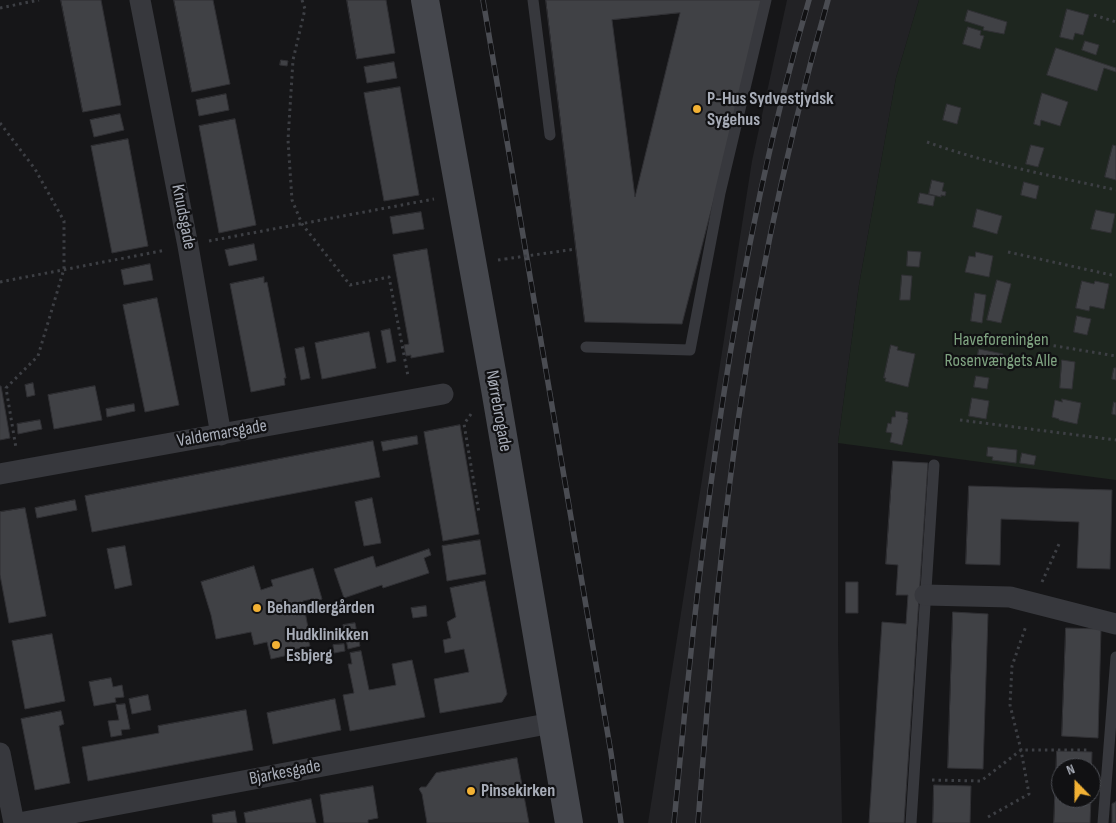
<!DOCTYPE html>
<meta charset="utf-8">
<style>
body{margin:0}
#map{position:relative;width:1116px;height:823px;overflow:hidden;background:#161618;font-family:"Sofia Sans Condensed",sans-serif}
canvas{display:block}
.north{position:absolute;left:1051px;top:758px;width:50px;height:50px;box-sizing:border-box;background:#111113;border:1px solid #4d4f55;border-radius:50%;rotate:338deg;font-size:14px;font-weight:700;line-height:20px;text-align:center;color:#a8adb8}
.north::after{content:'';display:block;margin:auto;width:18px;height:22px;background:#f2b134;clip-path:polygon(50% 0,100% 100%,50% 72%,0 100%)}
</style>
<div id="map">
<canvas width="1116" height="823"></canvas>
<div class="north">N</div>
</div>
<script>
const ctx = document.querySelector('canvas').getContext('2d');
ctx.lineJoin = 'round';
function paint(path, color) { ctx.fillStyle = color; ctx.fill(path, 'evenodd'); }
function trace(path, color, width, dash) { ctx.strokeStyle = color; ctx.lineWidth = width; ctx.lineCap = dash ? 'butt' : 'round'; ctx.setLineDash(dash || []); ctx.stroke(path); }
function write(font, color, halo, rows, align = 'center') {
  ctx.font = font + ' "Sofia Sans Condensed",sans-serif'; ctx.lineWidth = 4.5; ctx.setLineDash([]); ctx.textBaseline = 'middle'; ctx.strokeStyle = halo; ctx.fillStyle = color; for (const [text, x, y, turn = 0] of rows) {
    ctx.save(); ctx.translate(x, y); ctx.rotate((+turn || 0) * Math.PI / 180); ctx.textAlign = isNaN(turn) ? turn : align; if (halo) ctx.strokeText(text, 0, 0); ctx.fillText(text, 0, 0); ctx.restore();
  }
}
paint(new Path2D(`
 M787 0H919L896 78 859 285 838 443V642L842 823H648L752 161Z`), '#222225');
paint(new Path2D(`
 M919 0H1116V480L838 443 859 285 896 78Z`), '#1e261f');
const building = new Path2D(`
 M61 0H101L121 105 83 112Z
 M174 0H213L230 84 192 92Z
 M347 0H386L395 53 357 59Z
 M546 0H765L682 324 585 322ZM680 13 635 197 612 20Z
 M1067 9 1089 15 1083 35 1075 33 1073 40 1060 37Z
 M968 10 1007 22 1004 34 983 30 984 27 965 21Z
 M968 27 981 31 980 35 984 36 980 49 963 44Z
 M1085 41 1099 45 1096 55 1082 50Z
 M1056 48 1116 68V72L1104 68 1097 91 1047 75Z
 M281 60 288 61 287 66 280 65Z
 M394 62 397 78 367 83 364 67Z
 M400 87 419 195 384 201 364 93Z
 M1042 93 1068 102 1060 126 1041 120 1040 126 1034 124Z
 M226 94 229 110 199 116 196 100Z
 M947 104 961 108 957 124 943 120Z
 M120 114 124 130 94 137 90 120Z
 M235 119 256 225 219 233 199 126Z
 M128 139 148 246 112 253 91 146Z
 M1031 145 1044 148 1038 167 1026 164Z
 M1113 145 1116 146V180L1105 177Z
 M932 180 944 183 942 191 946 192 945 196 941 195V197L929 194Z
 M1024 182 1039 186 1036 199 1021 195Z
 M920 193 935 196 933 206 918 203Z
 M977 209 1002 216 997 234 973 227Z
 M1096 210 1115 214 1111 233 1091 229Z
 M421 212 424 229 393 234 390 217Z
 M254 244 257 260 229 266 225 250Z
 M427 249 444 352 411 358V355L406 356 404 345 409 344 393 255Z
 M908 251 921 252 919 267 907 266Z
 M976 252 993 256 989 277 965 272 969 256 975 257Z
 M150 264 153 280 124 285 121 270Z
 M902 275 912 276 910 300H900Z
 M264 277V283L267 282 286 378H284L285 385 251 392 230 284Z
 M997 280 1011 284 1001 323 987 320Z
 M1082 281 1094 284 1095 281 1109 284 1104 309 1090 306 1089 311 1076 308Z
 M975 293 986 295 982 323 971 321Z
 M157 298 179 405 145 412 123 305Z
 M1077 316 1091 319 1087 335 1074 332Z
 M390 329 396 361 387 363 381 331Z
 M369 332 376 368 322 379 315 343Z
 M891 345 898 347 897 350 915 354 908 387 885 381 886 378H884Z
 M304 347 310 378 301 380 295 349Z
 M979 349 1003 354 1000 369 976 364Z
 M1062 360 1075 362 1072 389 1060 388Z
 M1114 368H1116V380L1112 379Z
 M976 376 989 378 987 389 974 387Z
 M33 383 35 395 27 397 25 385Z
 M0 386H1L10 438 0 440Z
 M95 386 102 420 54 429 48 395Z
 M972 398 989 401 986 419 969 416Z
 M1062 399 1081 403 1077 424 1059 420V419L1052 417 1055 400 1062 402Z
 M1114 402 1116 403V415L1112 414Z
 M134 404 135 411 107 417 106 409Z
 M896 411 908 413 907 419 908 420 902 445 890 442 892 433 886 432 888 423 891 424 892 417H895Z
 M40 420 42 429 18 434 17 424Z
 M460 425 479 534 443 541 424 432Z
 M417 436 418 444 383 451 381 442Z
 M373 441 380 477 92 532 85 496Z
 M988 447 1017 450 1016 463 992 460 993 457 987 456Z
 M1022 453 1036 456 1034 465 1020 463Z
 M893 461 928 463 904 823H869L882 622 906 624 908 595H896L898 565 886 564Z
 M969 486 1112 490 1110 569 1077 568 1079 522 1001 519 1000 565 966 564Z
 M372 498 381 543 364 546 355 502Z
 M75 500 77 510 37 518 35 508Z
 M25 508 46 616 9 623 0 575V512Z
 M480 540 486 574 447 581 442 546Z
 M125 546 132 585 115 589 107 549Z
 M429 549 431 555 424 558 429 573 383 588 382 585 344 598 334 569 373 556 376 567Z
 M254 566 261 590 273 586 271 580 313 568 322 599 313 602 312 599 303 601 309 633 307 634 310 646 292 650 293 654 271 659 267 642 254 645 251 632 216 639 211 615 201 582Z
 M485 581 507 694 502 702 440 713 434 679 469 672 464 649 445 653 443 640 451 638 447 622 456 617 450 588Z
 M846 582H858V613H846Z
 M426 606 427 616 413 618 411 608Z
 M953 612 988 614 983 769 948 768Z
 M355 623 360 646 348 649 343 625Z
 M1066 628 1101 629 1098 738 1062 736Z
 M52 634 65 701 25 709 12 641Z
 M344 644 345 651 334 653 333 645Z
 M361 651 369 690 396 685 392 664 412 660 425 717 350 731 343 695 354 693 348 664H352L350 653Z
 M111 678 113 687 122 685 124 697 115 698 116 702 94 706 89 682Z
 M148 695 151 710 132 714 129 699Z
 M335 699 341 730 273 744 267 713Z
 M125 704 130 729 121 730 122 735 111 737 108 721 119 720 116 705Z
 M246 710 253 750 88 781 82 747 159 733 158 726Z
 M61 711 64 724 59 726 70 783 35 790 21 719Z
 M1057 751 1092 752 1091 791V768H1061V798H1091L1090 823H1054Z
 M517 758 529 823H427L422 794 419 789 421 787H426L436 773Z
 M934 785 971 786 970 823H933Z
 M373 786 378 818 368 820V823H324L320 795Z
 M311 799 316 823H246L244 813Z
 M1116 802V823H1112V804Z
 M235 811 237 823H213L212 815Z`);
paint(building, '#404145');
trace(building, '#303034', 1);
trace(new Path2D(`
 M302 0 305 9 293 60 288 140 292 200 302 224 350 285 389 277 408 376
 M0 8 39 0
 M1094 15 1116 22
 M0 123 35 169 64 221V269L38 356 6 388 16 448
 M927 142C988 164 1053 176 1116 190
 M209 241 434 199
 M1008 252 1116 276
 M498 260 505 259
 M0 282 166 250
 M983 334 1116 356
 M471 414 464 424 479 513
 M960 420 1116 440
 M1042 582 1059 544
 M932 780 981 781 1021 750H1090
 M988 817 1029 794 1021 750 1010 705 1012 666 1026 626`), '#3d3f44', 3, [2.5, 4]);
trace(new Path2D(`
 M533 0 550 135
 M586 347 690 350 720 193 766 0
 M911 823 934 465
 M1103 823 1116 657`), '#37383d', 11);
trace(new Path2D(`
 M140 0 188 246 221 435
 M0 474 443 394
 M925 595 1010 597 1116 624
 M0 753 14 823
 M19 823 552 723`), '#37383d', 21);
trace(new Path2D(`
 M425 0 494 383 569 823`), '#45474d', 28);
const rail = new Path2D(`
 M483 0 611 753 621 823
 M674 823C700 547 730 267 809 0
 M698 823C707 709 716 594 730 481 750 319 783 157 828 0`);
trace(rail, '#4a4c52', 5.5);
trace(rail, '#111113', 4, [11]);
trace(new Path2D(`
 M505 259 576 249`), '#3d3f44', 3, [2.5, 4]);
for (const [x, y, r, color] of [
 [697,109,5,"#f2b134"],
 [257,608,5,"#f2b134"],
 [276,645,5,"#f2b134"],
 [471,791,5,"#f2b134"]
]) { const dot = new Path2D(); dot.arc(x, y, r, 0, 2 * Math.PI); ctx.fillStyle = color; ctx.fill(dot); trace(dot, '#111113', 2); }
write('bold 18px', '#a8adb8', '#111113', [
 ["P-Hus Sydvestjydsk",707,99],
 ["Sygehus",707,120],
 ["Behandlergården",267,608],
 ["Hudklinikken",286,635],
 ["Esbjerg",286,656],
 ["Pinsekirken",481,791]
], 'left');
write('18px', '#a8adb8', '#111113', [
 ["Knudsgade",183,217,79],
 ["Nørrebrogade",498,411,80],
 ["Valdemarsgade",222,434,-10],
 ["Bjarkesgade",285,773,-11]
]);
write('18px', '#7fa381', '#111113', [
 ["Haveforeningen",1001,340],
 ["Rosenvængets Alle",1001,361]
]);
</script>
